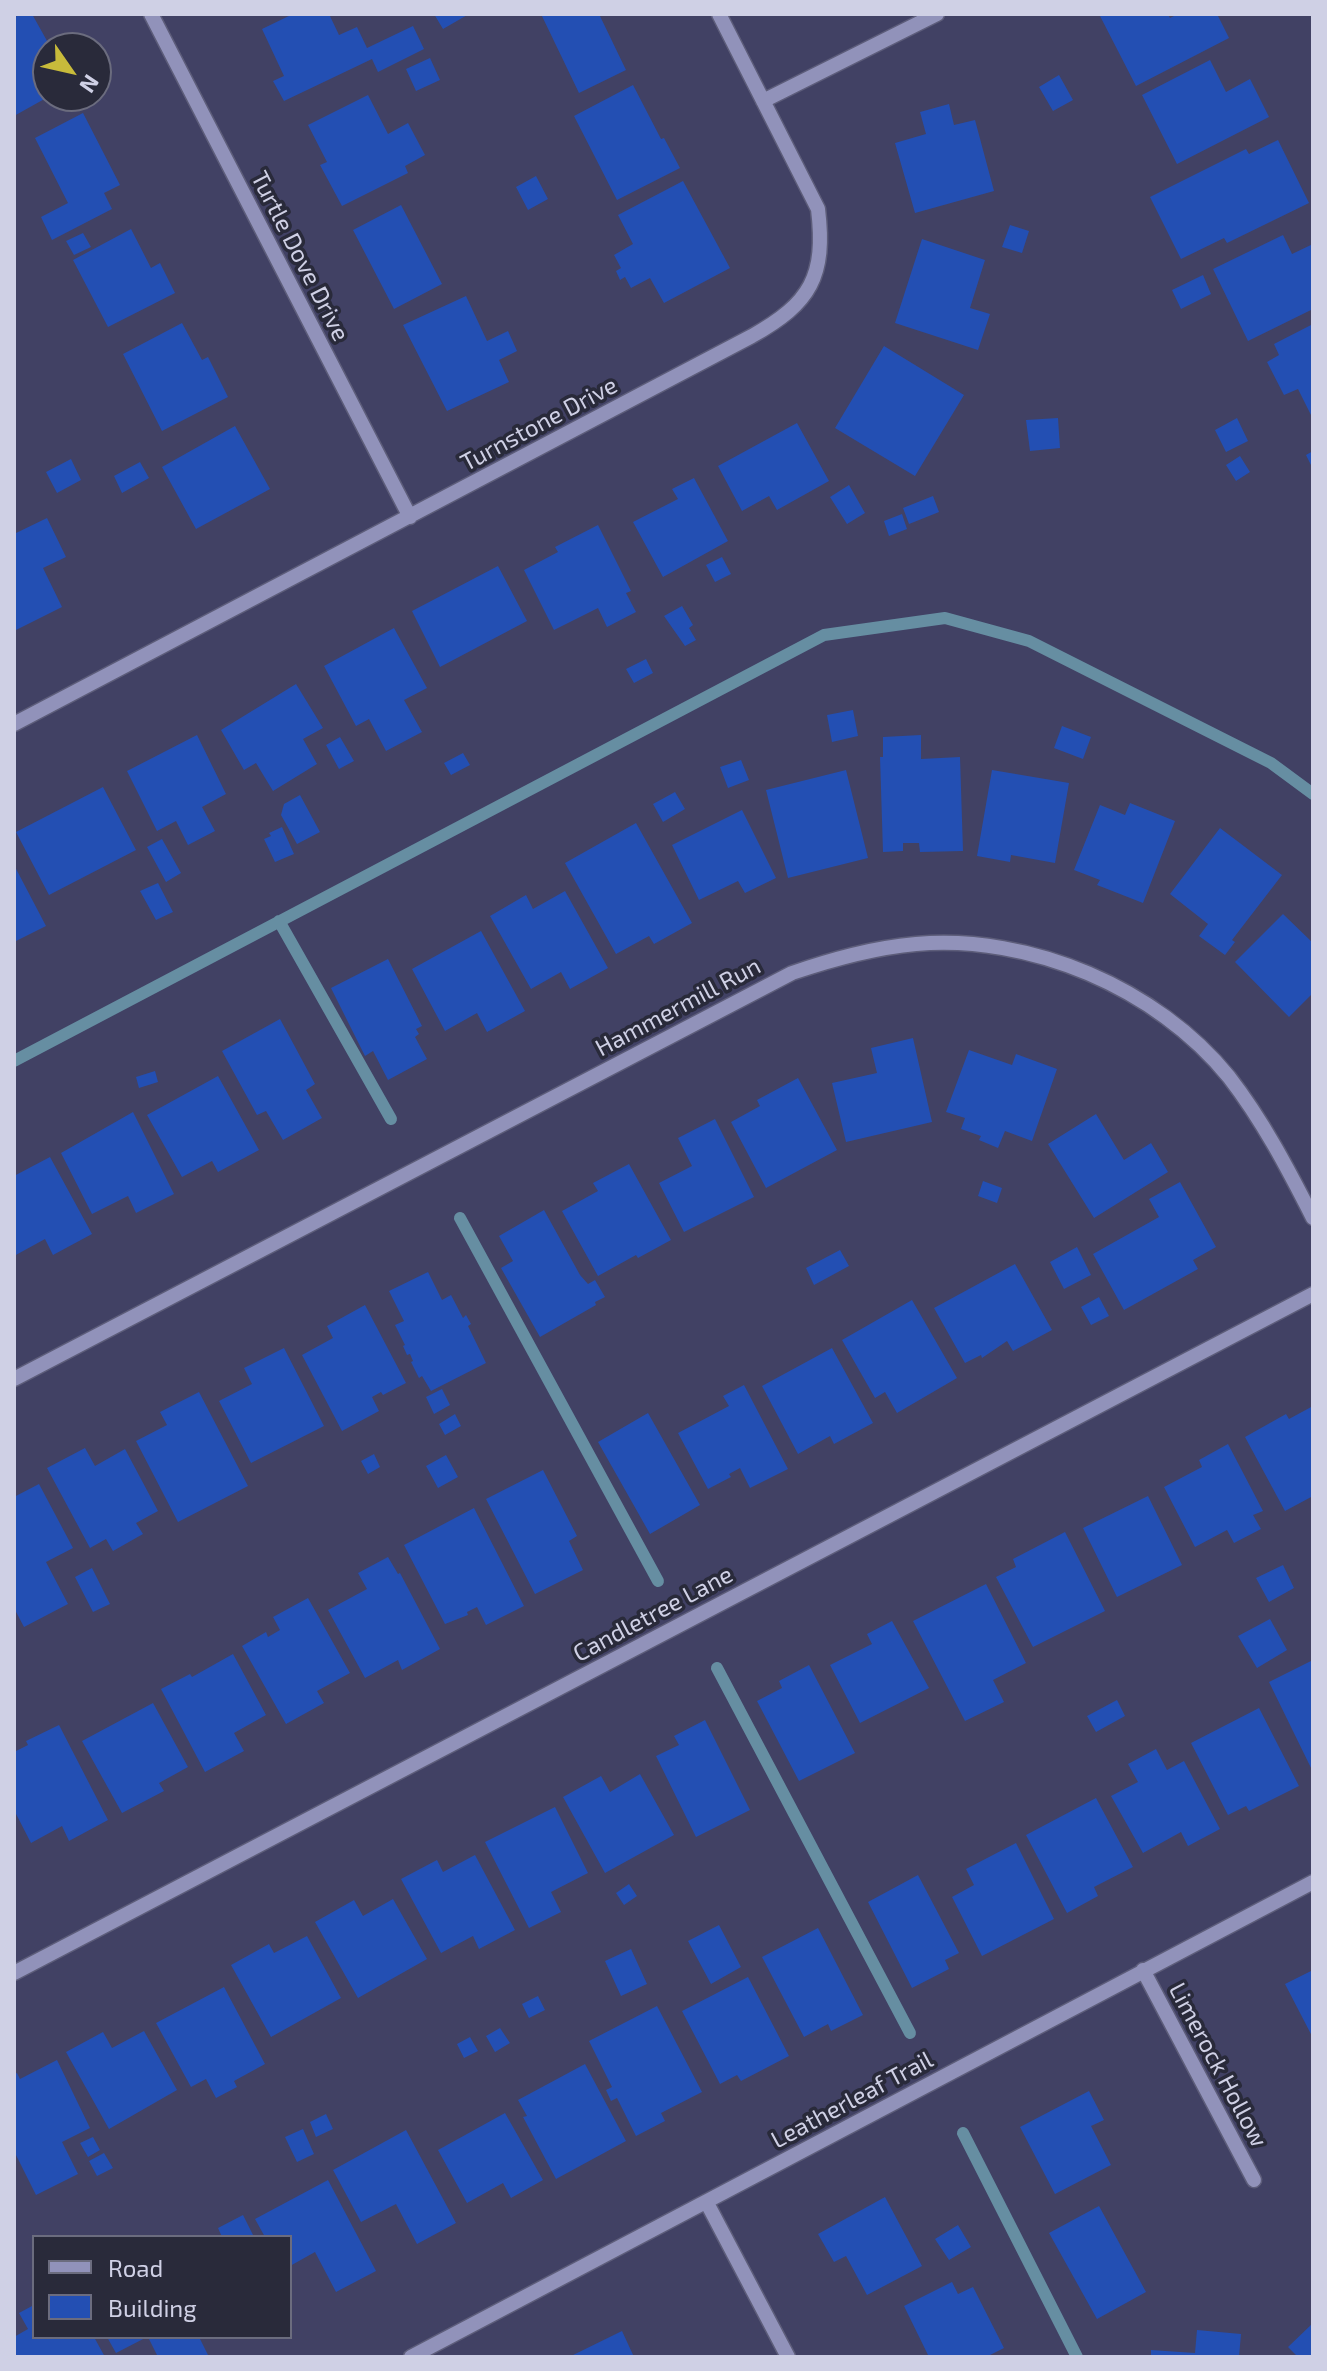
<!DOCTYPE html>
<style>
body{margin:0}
#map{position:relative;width:1327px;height:2371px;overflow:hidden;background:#414164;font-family:"Exo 2",sans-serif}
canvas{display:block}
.frame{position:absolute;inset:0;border:16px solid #cfd0e5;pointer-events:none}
.legend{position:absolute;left:32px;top:2235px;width:260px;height:104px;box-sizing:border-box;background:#292a3a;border:2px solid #6b6c7e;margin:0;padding:10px 14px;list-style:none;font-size:24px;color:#cfd0e5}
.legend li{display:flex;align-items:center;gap:16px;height:40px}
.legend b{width:40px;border:2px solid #6b6c7e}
.north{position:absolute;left:32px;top:32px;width:80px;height:80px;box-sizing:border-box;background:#292a3a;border:2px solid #6b6c7e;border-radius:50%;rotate:124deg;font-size:22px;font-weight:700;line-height:32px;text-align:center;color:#cfd0e5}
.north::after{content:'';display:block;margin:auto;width:28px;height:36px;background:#c8bb3b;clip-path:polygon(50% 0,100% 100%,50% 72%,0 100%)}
</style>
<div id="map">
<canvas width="1327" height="2371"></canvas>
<div class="frame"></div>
<ul class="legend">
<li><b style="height:10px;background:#9192ba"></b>Road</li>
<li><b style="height:22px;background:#234fb3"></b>Building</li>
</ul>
<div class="north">N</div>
</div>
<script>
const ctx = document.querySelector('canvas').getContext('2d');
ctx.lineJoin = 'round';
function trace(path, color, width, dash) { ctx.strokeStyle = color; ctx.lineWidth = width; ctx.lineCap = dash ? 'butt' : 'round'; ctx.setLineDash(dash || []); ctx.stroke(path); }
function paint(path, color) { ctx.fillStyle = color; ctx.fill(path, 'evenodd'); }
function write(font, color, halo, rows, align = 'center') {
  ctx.font = font + ' "Exo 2",sans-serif'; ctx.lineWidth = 7; ctx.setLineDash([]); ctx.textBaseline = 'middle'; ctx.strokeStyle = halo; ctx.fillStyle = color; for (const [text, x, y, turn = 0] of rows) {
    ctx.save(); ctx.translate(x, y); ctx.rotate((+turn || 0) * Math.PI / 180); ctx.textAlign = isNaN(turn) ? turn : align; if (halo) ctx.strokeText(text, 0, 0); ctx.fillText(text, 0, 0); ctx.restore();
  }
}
trace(new Path2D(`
 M279 921 391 1119
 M14 1061 824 635 945 618 1029 641 1271 763 1313 794
 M460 1218 658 1581
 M717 1668 910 2033
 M963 2133 1077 2357`), '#668ea2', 12);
paint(new Path2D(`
 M20 14H32L51 48H48V97L14 116V18Z
 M293 14H329L339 35 357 27 367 48 413 26 424 49 378 72 372 59 284 101 273 81 284 76 262 29Z
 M434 14H469L443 29Z
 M541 14H599L626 70 579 93Z
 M1099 14H1168L1170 18 1178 14H1217L1229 38 1136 86Z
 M430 58 440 80 416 91 406 69Z
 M1210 60 1226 92 1250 79 1269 117 1177 164 1142 95Z
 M1059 75 1073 100 1053 111 1039 87Z
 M633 85 661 139 664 138 680 168 617 200 574 116Z
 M368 95 388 134 408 123 425 155 405 166 408 173 342 206 320 165 327 162 308 125Z
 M949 104 954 125 975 120 994 191 915 213 895 143 926 134 920 112Z
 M83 113 120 185 104 193 112 209 52 240 41 217 68 203 35 138Z
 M1278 140 1309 203 1227 243 1224 238 1181 259 1150 197 1246 149 1249 154Z
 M536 176 548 199 528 210 516 187Z
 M683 181 730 268 664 303 650 278 631 288 625 277 620 280 616 271 621 268 614 255 633 244 618 215Z
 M401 205 442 284 394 309 353 230Z
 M1010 225 1029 231 1022 253 1002 247Z
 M131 229 151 268 160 263 175 293 108 327 73 260Z
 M83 233 91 247 74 255 66 241Z
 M1283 235 1292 254 1313 244V309L1248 341 1213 269Z
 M922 239 985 260 970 308 990 314 978 350 895 323Z
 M1203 275 1211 294 1181 309 1172 290Z
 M466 296 487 341 508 331 517 351 499 360 509 382 447 411 403 325Z
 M182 323 202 360 208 357 228 397 162 431 123 354Z
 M1313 324V419L1298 389 1284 395 1267 362 1279 355 1274 344Z
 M884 346 964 395 915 476 835 428Z
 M1058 418 1060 448 1030 451 1026 420Z
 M1237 418 1248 441 1226 452 1215 430Z
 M797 423 829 481 777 510 769 496 742 511 718 466Z
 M235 426 270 489 196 529 162 467Z
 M1313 451V469L1306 455Z
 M1240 456 1250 472 1236 481 1226 465Z
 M71 459 81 480 57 493 46 472Z
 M140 462 149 478 122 493 114 476Z
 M694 478 728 541 663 577 633 522 678 499 672 489Z
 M849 485 865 513 847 524 830 497Z
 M933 496 939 512 909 524 903 508Z
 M902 514 907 529 889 536 884 521Z
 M47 518 66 557 43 568 62 607 14 631V534Z
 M598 525 631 591 626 593 636 612 607 627 598 608 554 630 524 570 558 552 555 547Z
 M722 557 731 574 715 582 706 565Z
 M498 566 527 621 440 667 412 611Z
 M682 606 693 625 689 628 696 640 685 646 664 616Z
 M394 628 427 688 404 700 422 732 386 751 369 719 356 726 324 666Z
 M646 659 653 673 634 683 626 669Z
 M296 684 323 728 303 739 317 764 273 791 256 763 244 770 221 730Z
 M853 710 858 736 832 742 827 715Z
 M1062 726 1091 737 1083 759 1054 748Z
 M197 735 226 794 202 807 215 831 188 845 176 821 157 831 127 771Z
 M921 735V759L960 757 963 851 920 852 919 843H903V851L883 852 880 757H883V737Z
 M340 737 354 761 339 769 326 745Z
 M463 753 470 765 451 775 444 763Z
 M741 760 749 780 728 788 720 767Z
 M846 770 868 858 788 878 766 790Z
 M992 770 1069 783 1055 863 1011 855 1010 862 977 856Z
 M103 787 136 850 49 895 16 832Z
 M675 792 685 809 663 822 653 804Z
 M300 795 320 832 297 844 281 815 284 804Z
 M1130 803 1175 821 1143 903 1097 885 1100 880 1074 870 1100 805 1125 815Z
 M742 810 776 878 745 893 738 881 699 900 672 845Z
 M636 823 692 923 654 944 649 936 616 954 565 863Z
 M282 827 294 854 275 862 264 839 271 836 269 833Z
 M1220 828 1282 875 1232 940 1235 942 1225 955 1199 936 1208 924 1170 894Z
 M162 839 181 873 166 882 147 847Z
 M14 865 46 926 14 942Z
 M158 883 173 912 156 920 140 891Z
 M565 891 608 968 570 989 561 972 531 989 490 916 526 895 533 909Z
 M1283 914 1313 943V993L1289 1017 1235 962Z
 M481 931 525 1011 487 1032 477 1013 445 1031 412 969Z
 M388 959 422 1026 416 1029 419 1034 415 1037 427 1059 388 1080 373 1051 365 1056 331 988Z
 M280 1019 315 1084 306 1090 322 1118 283 1140 266 1111 257 1115 222 1051Z
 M913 1038 932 1122 846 1142 832 1083 877 1073 871 1048Z
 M969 1050 1012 1065 1016 1054 1057 1069 1032 1141 1005 1131 998 1148 979 1140 981 1136 961 1129 965 1118 946 1112Z
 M155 1071 158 1082 139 1088 136 1077Z
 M218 1076 259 1150 218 1172 212 1161 182 1177 147 1115Z
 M798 1078 837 1150 766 1188 731 1122 760 1106 757 1100Z
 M133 1112 174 1194 136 1213 128 1196 92 1214 61 1153Z
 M1096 1114 1124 1160 1151 1143 1168 1172 1094 1218 1048 1144Z
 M715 1119 754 1197 684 1232 659 1183 692 1166 678 1138Z
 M50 1157 92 1234 53 1255 45 1239 14 1256V1176Z
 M629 1164 671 1240 638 1258 636 1255 598 1276 562 1211 598 1191 593 1183Z
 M983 1181 1002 1188 997 1203 978 1196Z
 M1180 1182 1216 1247 1193 1260 1198 1269 1124 1310 1093 1254 1159 1217 1149 1199Z
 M544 1210 580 1275 588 1284 595 1280 605 1297 595 1302 596 1305 540 1337 501 1268 513 1261 499 1236Z
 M1077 1247 1091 1275 1064 1289 1050 1262Z
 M840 1250 849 1266 814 1285 806 1268Z
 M1015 1264 1052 1330 1013 1351 1007 1341 982 1358 981 1355 965 1363 934 1308Z
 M428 1272 442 1300 451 1295 463 1318 466 1315 471 1324 468 1326 486 1363 431 1391 422 1376 419 1378 411 1362 413 1361 410 1354 407 1355 403 1346 405 1345 395 1325 404 1321 389 1291Z
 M1099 1297 1109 1316 1091 1325 1081 1307Z
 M912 1300 957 1378 897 1413 885 1392 875 1398 842 1340Z
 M365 1305 406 1383 383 1395 381 1392 372 1397 379 1411 342 1431 302 1355 333 1338 327 1326Z
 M284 1348 324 1426 251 1463 219 1401 252 1384 244 1368Z
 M832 1348 873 1423 834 1444 830 1436 798 1454 762 1386Z
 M744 1385 788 1469 750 1488 740 1468 729 1474 731 1477 708 1489 678 1433 729 1406 723 1396Z
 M442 1389 450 1405 434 1414 426 1397Z
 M199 1392 248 1486 178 1522 136 1441 167 1425 160 1412Z
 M1313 1406V1496L1285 1511 1245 1437 1286 1414 1289 1419Z
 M648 1413 700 1505 650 1534 598 1442Z
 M455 1414 461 1426 445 1435 439 1424Z
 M1228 1444 1263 1511 1253 1515 1261 1529 1234 1543 1227 1530 1195 1547 1164 1487 1202 1467 1199 1460Z
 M85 1448 95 1466 125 1449 158 1511 136 1523 143 1534 113 1551 106 1539 90 1548 47 1468Z
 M374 1454 380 1467 368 1474 361 1461Z
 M446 1455 458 1477 438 1488 426 1466Z
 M543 1470 577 1536 569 1541 583 1570 535 1594 486 1499Z
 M39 1484 73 1548 46 1562 68 1604 24 1627 14 1608V1497Z
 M1148 1496 1182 1565 1117 1597 1083 1528Z
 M474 1508 524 1606 486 1625 477 1607 467 1612 468 1615 445 1624 404 1545Z
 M1065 1532 1105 1611 1033 1647 996 1577 1016 1567 1013 1559Z
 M388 1557 398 1574 400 1573 440 1649 402 1670 398 1660 365 1678 328 1610 367 1589 358 1573Z
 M1283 1565 1294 1588 1269 1602 1256 1578Z
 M92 1568 110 1604 93 1612 75 1577Z
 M986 1584 1026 1663 993 1680 1004 1702 965 1721 913 1621Z
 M308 1598 350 1673 317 1691 324 1703 286 1724 242 1646 266 1632 268 1637 280 1630 273 1617Z
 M1270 1619 1287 1650 1257 1668 1238 1636Z
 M892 1621 929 1688 860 1723 830 1665 872 1644 867 1634Z
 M233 1654 266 1715 234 1733 244 1751 205 1772 161 1689 190 1674 192 1677Z
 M1313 1660V1772L1269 1682Z
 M809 1665 855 1753 799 1781 757 1701 782 1688 779 1681Z
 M1117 1700 1125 1716 1096 1732 1087 1716Z
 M153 1703 188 1767 159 1783 164 1791 122 1813 82 1741Z
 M1259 1708 1299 1786 1249 1811 1246 1806 1228 1815 1191 1743Z
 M705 1720 750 1810 696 1837 656 1756 679 1745 674 1736Z
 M59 1725 108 1820 69 1841 62 1826 31 1843 14 1810V1752L28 1745 26 1741Z
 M1156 1749 1167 1770 1184 1761 1220 1829 1188 1846 1181 1832 1143 1853 1111 1796 1138 1782 1128 1764Z
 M640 1774 674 1835 605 1873 563 1797 601 1776 610 1792Z
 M1096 1798 1133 1867 1094 1887 1098 1896 1067 1913 1026 1835Z
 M555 1807 588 1873 551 1892 561 1912 529 1928 485 1842Z
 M1016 1843 1054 1919 982 1956 952 1897 974 1885 966 1869Z
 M475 1855 515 1930 479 1949 473 1936 441 1953 401 1879 437 1860 443 1872Z
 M918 1875 959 1953 945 1960 949 1969 912 1988 868 1902Z
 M629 1884 637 1896 624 1905 616 1893Z
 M393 1899 427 1959 358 1998 315 1922 354 1900 363 1916Z
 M719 1925 741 1967 711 1984 688 1941Z
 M818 1928 863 2015 831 2031 828 2024 804 2037 762 1957Z
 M307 1936 341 1998 271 2037 231 1965 269 1944 274 1953Z
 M631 1949 647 1984 621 1996 605 1961Z
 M1313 1970V2038L1285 1984Z
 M748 1977 789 2056 741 2081 737 2075 720 2084 682 2011Z
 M224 1987 265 2064 234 2081 237 2087 216 2098 206 2079 191 2087 156 2023Z
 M538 1996 545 2010 529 2018 522 2004Z
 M657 2006 702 2092 661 2113 665 2121 636 2136 617 2098 611 2101 606 2090 612 2087 589 2041Z
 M500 2028 510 2043 495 2052 486 2036Z
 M144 2031 177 2090 109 2129 66 2052 103 2032 112 2048Z
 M470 2037 478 2051 464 2058 457 2044Z
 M57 2060 90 2128 62 2142 78 2174 36 2195 14 2151V2074L17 2073 20 2079Z
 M585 2064 626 2141 556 2179 523 2117 527 2116 518 2100Z
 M1089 2091 1104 2120 1091 2126 1111 2165 1055 2194 1020 2127Z
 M505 2113 543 2180 511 2198 503 2183 467 2203 438 2150Z
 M326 2114 333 2129 316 2137 310 2122Z
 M303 2129 314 2154 297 2162 285 2137Z
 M406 2130 456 2223 417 2244 396 2204 361 2222 333 2170Z
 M93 2137 100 2150 88 2157 80 2143Z
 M104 2153 113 2168 97 2176 89 2161Z
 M328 2180 376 2271 336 2292 315 2252 290 2266V2237H265L255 2219Z
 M885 2197 922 2266 867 2295 846 2256 834 2262 818 2234Z
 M1099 2206 1146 2292 1097 2319 1049 2233Z
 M243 2215 254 2237H222L218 2228Z
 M958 2225 971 2247 949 2260 935 2239Z
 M952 2282 958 2294 973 2287 1004 2348 990 2355 991 2357H929L904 2306Z
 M32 2306 34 2337H94L105 2357H14V2337L28 2329 19 2313Z
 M1313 2323V2357H1298L1288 2347Z
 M1197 2330 1241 2334 1239 2357H1151V2350L1195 2353Z
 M622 2331 634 2357H569Z
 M107 2337H147L116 2353Z
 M148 2337H199L208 2355 158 2357Z`), '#234fb3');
const minor = new Path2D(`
 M151 14 410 517
 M763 101 937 14
 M14 724 752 336C811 303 826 276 818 209L719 14
 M14 1379 792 973C833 959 872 948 916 944 1030 934 1157 988 1229 1077 1263 1121 1288 1169 1313 1218
 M1143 1970 1254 2180
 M14 1973 1313 1294
 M707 2203 788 2357
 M411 2357 1313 1882`);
trace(minor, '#5d5d7a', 17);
trace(minor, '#9192ba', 14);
write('24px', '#cfd0e5', '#292a3a', [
 ["Turtle Dove Drive",300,256,63],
 ["Turnstone Drive",539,424,-28],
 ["Hammermill Run",678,1007,-28],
 ["Candletree Lane",653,1614,-28],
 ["Limerock Hollow",1218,2065,62],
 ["Leatherleaf Trail",852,2100,-28]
]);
</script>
